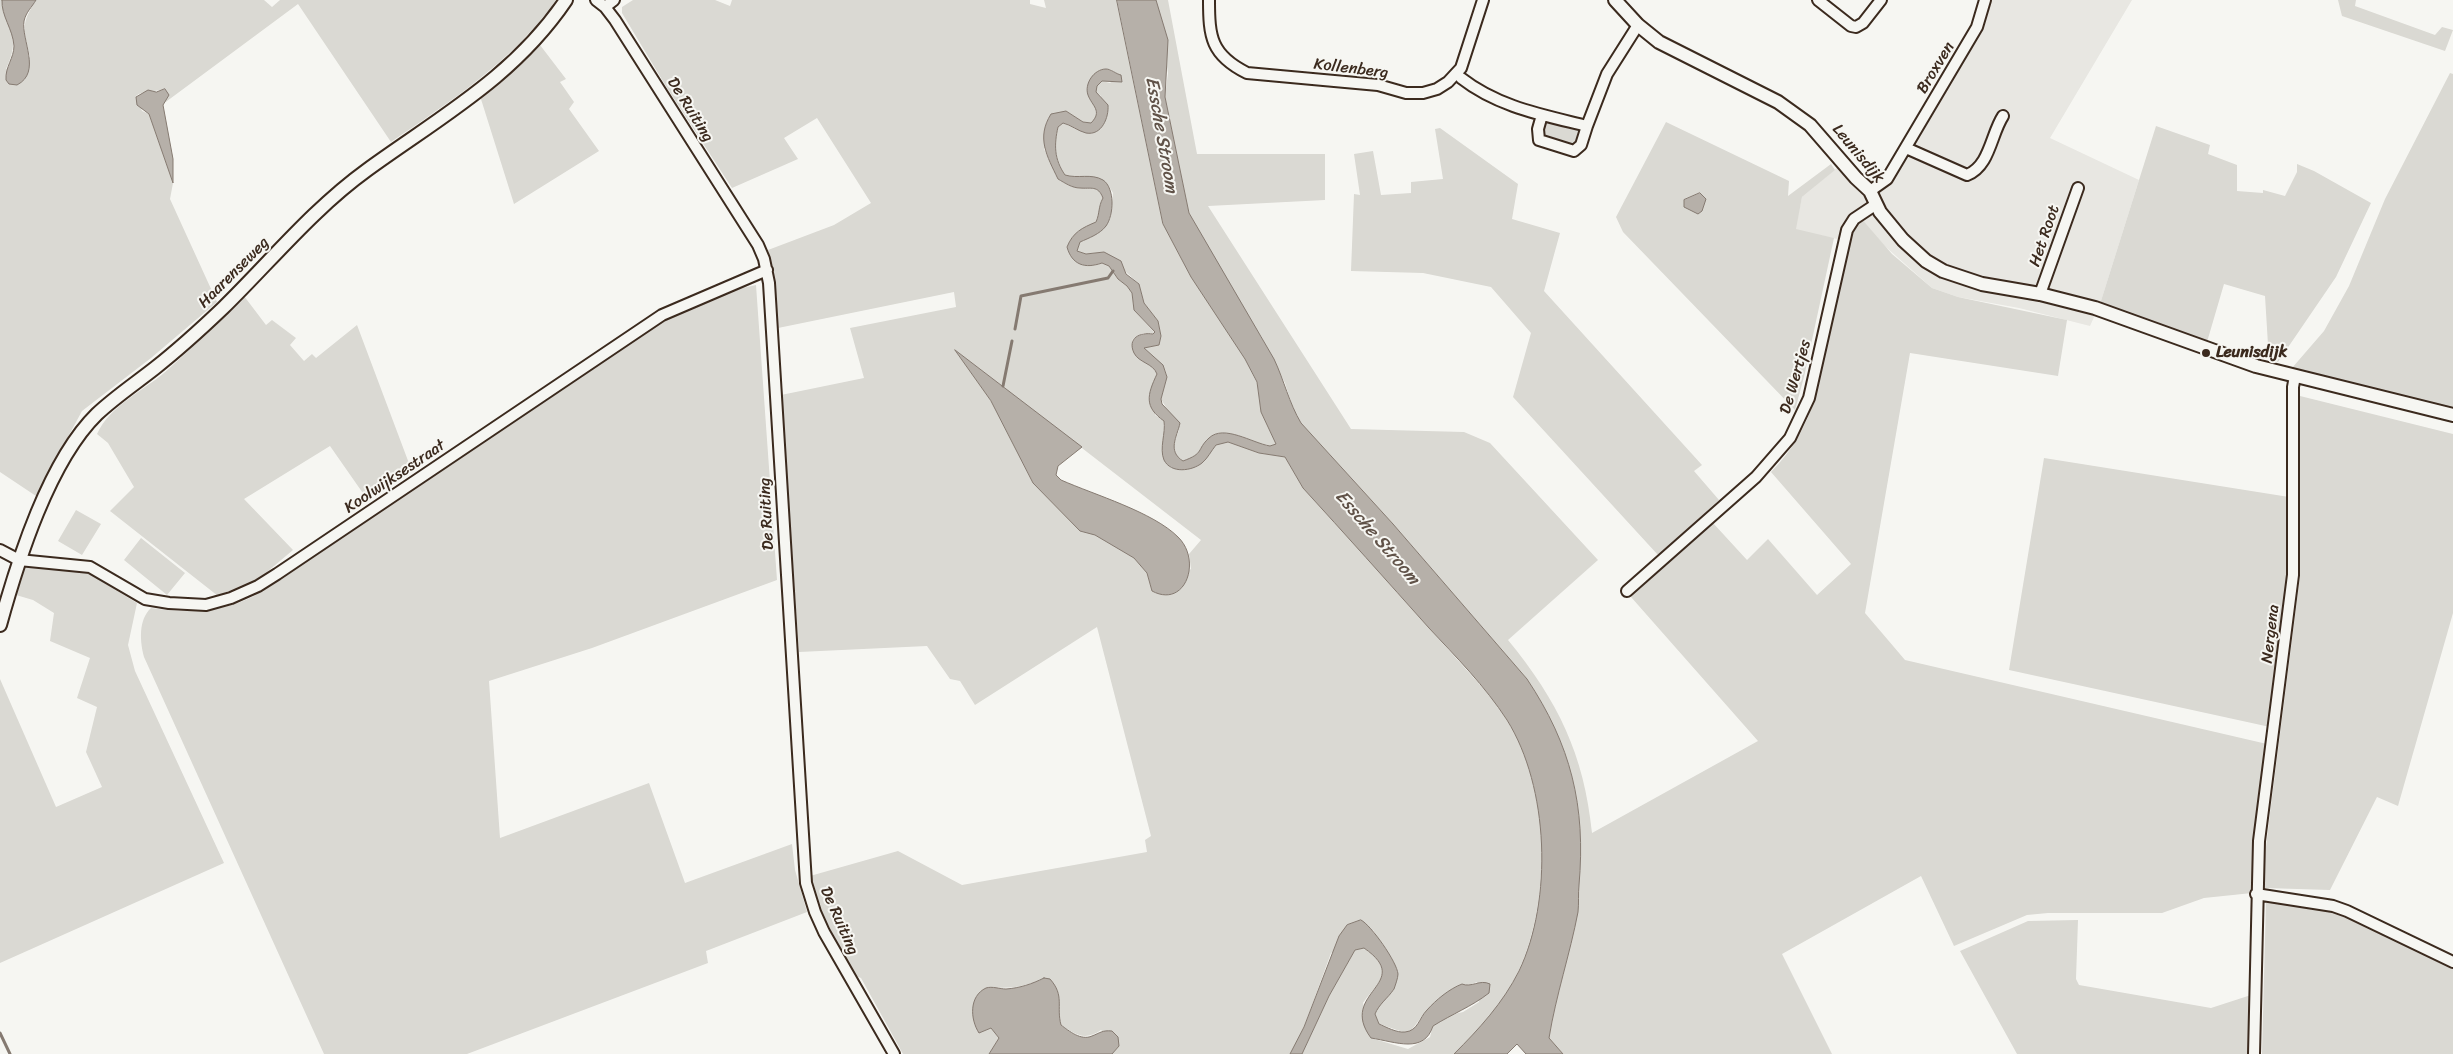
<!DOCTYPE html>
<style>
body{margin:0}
canvas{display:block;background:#f6f6f2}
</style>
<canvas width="2453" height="1054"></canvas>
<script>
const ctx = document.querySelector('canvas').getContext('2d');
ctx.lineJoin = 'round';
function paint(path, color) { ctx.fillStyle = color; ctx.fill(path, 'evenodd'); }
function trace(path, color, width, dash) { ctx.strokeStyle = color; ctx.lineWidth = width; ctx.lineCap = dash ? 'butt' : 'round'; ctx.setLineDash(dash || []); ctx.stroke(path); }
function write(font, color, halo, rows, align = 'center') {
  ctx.font = font + ' Sriracha,sans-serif'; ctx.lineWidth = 4; ctx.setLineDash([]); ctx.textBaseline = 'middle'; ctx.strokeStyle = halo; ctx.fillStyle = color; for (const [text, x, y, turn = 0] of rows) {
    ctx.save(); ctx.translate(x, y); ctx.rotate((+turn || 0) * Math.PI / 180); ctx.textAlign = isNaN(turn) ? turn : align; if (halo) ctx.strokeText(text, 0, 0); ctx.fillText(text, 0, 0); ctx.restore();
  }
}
paint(new Path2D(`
 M1979 0H2132L2050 138 2139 180 2100 304 2090 326 2019 308 1958 297 1932 288 1878 240 1847 241 1795 230 1802 197 1844 162 1858 175 1878 178 1889 165 1971 26Z`), '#e8e7e2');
paint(new Path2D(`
 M0 0H2C2 12 9 19 12 30 15 45 12 56 6 69L30 57C24 29 20 25 36 0H264L272 7 280 0H556C513 61 451 101 391 142L298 4 163 104 165 89C156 92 143 90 136 96L142 111 149 114 173 183 170 199 217 302 151 358 82 411 36 496 0 472Z
 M633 0H715L730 6 732 0H1030V4L1046 8 1044 0H1117L1163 224 1191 277 1245 359 1257 383 1261 412 1276 444 1270 446 1223 433C1207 434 1208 445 1198 454 1194 457 1188 459 1183 461L1175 454 1173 447 1179 430 1161 399 1167 376 1165 370 1144 348 1159 345 1161 336 1158 321 1144 303 1139 284 1104 252 1086 254 1077 251 1080 242 1087 239 1110 219 1113 193C1101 169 1083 181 1065 175 1054 159 1054 145 1058 127L1063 123 1078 130 1094 132 1101 96 1096 92V86L1102 81 1110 83 1118 75 1110 69 1098 71 1093 102 1096 107V118L1091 123 1083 122 1066 111 1044 149 1058 179C1065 183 1072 188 1080 188 1091 189 1098 185 1103 198 1098 207 1101 216 1096 221 1086 233 1077 223 1067 247L1093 266 1102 263 1109 266 1118 279 1127 286 1132 293 1134 310 1155 333H1143L1132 340 1140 359 1155 368 1158 374 1154 381 1155 415 1164 421V460L1171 468 1212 449 1220 442H1228L1259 453 1285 457 1303 488 1491 697C1500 710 1509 722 1516 736 1549 804 1550 901 1519 970 1505 1003 1479 1029 1454 1054H1302L1329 996 1355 950 1364 948C1397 971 1379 981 1363 1003L1371 1038 1408 1049 1430 1037 1433 1026 1450 1015 1463 1012 1479 1002 1477 982 1466 986 1461 984 1440 998 1425 1012 1411 1031 1403 1032 1379 1024 1375 1014 1379 1004 1394 990 1392 960 1373 930 1331 953 1304 1027 1290 1054H1112L1119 1046 1101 1030C1085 1041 1076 1035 1061 1025L1044 978C1026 987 1009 989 989 987L979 1033 991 1028 999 1038 989 1054H903L861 978 856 976 818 907 810 876 898 851 962 885 1147 852 1145 840 1151 836 1097 627 975 705 960 681 950 679 927 646 799 652 781 395 864 378 850 328 956 307 954 292 778 328 774 276 768 250 834 225 871 203 817 118 784 138 798 159 732 188 667 88 622 13V7ZM955 350 1201 540 1189 554 1191 569 1156 593 1152 591 1147 573 1134 558 1095 534 1080 531 1033 483 991 401Z
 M1156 0H1168L1197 154H1325V200L1208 206 1351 429 1464 432 1490 443 1598 560 1508 640C1558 701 1584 754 1592 833L1758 741 1631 597 1713 523 1747 560 1768 539 1817 595 1851 564 1771 472C1792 451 1805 428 1814 401L1851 230 1860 217 1892 254 1932 288 1958 297 2067 320 2058 376 1910 353 1865 613 1905 660 2267 744 2255 840 2252 893 2204 898 2162 913H2048L2027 915 1954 946 1921 876 1782 954 1832 1054H1563L1549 1038C1556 995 1570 954 1577 912 1579 902 1578 891 1579 881 1586 806 1569 742 1527 679L1393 524 1301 423 1294 412 1285 383 1261 336 1242 309 1189 213 1165 97 1168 73Z
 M2338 0H2356L2355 6 2435 35 2442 27 2453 30 2445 51 2342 16Z
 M540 45 566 79 560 82 574 102 569 109 599 151 514 204 480 96Z
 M2450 73 2453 74V410L2310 376 2292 368 2324 331 2349 286 2385 199Z
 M1551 121 1575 128 1579 132 1577 142 1571 146 1543 136 1544 125Z
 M1666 122 1789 181 1788 196 1831 164 1835 170 1802 197 1796 229 1834 238 1804 377 1795 410 1623 232 1616 217Z
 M2156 126 2210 145 2208 154 2237 165V191L2263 193V190L2285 196 2297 172V164L2314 171 2371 203 2336 277 2278 362 2269 361 2265 296 2224 284 2207 342 2100 304Z
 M1440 128 1518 184 1512 219 1560 233 1544 291 1702 465 1694 471 1719 500 1658 555 1513 397 1531 333 1491 287 1423 273 1351 271 1354 194 1360 195 1354 154 1373 151 1381 195 1411 193V182L1443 179 1435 129Z
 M756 285 777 580 592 648 489 681 500 838 649 783 685 883 792 844 795 870 807 912 706 951 708 963 467 1054H324L144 657C140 642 138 620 151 608 187 613 221 613 254 596L680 302Z
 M244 296 266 325 272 320 296 338 290 345 304 361 312 354 316 358 357 325 410 466V471L367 499 330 446 244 499 293 550 261 577 218 596 110 511 134 487 108 443 97 434C110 406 141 392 164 373 192 349 217 321 244 296Z
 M2300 396 2453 434V613L2398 806 2377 797 2330 890 2265 888V856L2270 813 2300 576Z
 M2044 458 2289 497V568L2270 727 2009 670Z
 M76 510 101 524 82 555 58 541Z
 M141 538 185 573 167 595 124 560Z
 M27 567 86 572 137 603 128 645 135 671 224 863 0 963V679L56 807 102 787 86 752 97 707 77 698 90 658 50 641 54 613 33 600 16 595 17 583 24 568Z
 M2266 901 2330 911 2453 959V1054H2262Z
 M2078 920 2076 979 2079 985 2211 1008 2251 995 2250 1054H2017L1960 951 2028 921Z`), '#dad9d3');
const water = new Path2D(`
 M2 0H36C32 7 26 12 24 21 21 40 42 72 17 85L9 84 6 80C5 67 14 58 14 46 13 29 1 16 2 0Z
 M1117 0H1156L1168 40 1165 97 1189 213 1274 359C1284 380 1289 403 1301 423L1393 524 1527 679C1571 745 1586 806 1579 885 1578 894 1579 903 1578 912 1570 954 1556 995 1549 1038L1563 1054H1526L1517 1044 1507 1054H1454C1479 1029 1503 1003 1519 971 1553 900 1549 787 1507 720 1485 686 1456 657 1429 628 1387 581 1345 534 1303 488L1285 457 1259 453 1228 442 1216 445C1211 451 1208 458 1202 463 1192 471 1171 474 1164 460 1159 448 1166 433 1164 421 1144 407 1147 395 1157 374 1153 363 1139 363 1134 353 1127 338 1140 332 1153 334L1155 332 1134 310 1132 293 1127 286 1118 279 1109 266 1102 263C1085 269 1072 265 1067 247 1073 232 1082 228 1096 222 1100 213 1098 207 1103 198 1098 185 1091 189 1080 188 1072 188 1065 183 1058 179 1047 156 1036 138 1051 114L1066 111 1083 122 1091 123C1103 111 1092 106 1088 95 1084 84 1094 69 1106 69 1111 69 1116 74 1121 75L1122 82 1102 81 1097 86 1096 92 1108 105C1109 117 1102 136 1086 133 1078 131 1071 125 1063 123L1058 127C1054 145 1054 159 1065 175 1078 179 1091 173 1103 180 1115 188 1114 215 1106 226 1100 234 1089 238 1080 242L1077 251 1086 254 1104 252 1121 261 1126 274 1139 284 1144 303 1158 321 1161 336 1159 345 1144 348 1163 365 1167 377 1161 399 1162 404 1180 423C1177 437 1167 451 1183 461 1205 453 1196 450 1209 438 1224 424 1252 443 1270 446L1276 444 1261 412 1257 382 1245 359 1191 277 1163 224Z
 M165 89 169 95 163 105 173 159V183L149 114 137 105 136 97 148 90 156 92Z
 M1700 193 1706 199 1702 211 1698 214 1684 207V200Z
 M955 350 1082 447 1058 466 1056 475 1061 480C1095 495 1153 512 1178 537 1202 560 1186 609 1152 591L1147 573 1134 558 1095 535 1080 531 1033 483 991 401Z
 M1361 920C1371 925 1397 962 1398 974 1398 978 1395 986 1394 989 1388 998 1379 1004 1375 1014L1379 1024C1386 1027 1397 1033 1405 1032 1418 1031 1419 1018 1427 1010 1436 1000 1449 989 1462 984 1471 988 1480 979 1490 984L1489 993C1471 1007 1452 1014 1433 1026 1424 1054 1396 1042 1371 1038 1337 992 1416 984 1364 948L1355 950 1329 996 1302 1054H1290L1304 1027 1339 936 1347 925Z
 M1044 978 1050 979C1065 996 1056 1006 1061 1025 1069 1031 1081 1041 1092 1036 1100 1033 1102 1030 1112 1031L1118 1037 1119 1046 1112 1054H989L999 1038 991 1028 979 1033C970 1019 969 996 986 988 992 986 1000 989 1006 989 1020 988 1032 984 1044 978Z`);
paint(water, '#b6b0a9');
trace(water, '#857a71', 1);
trace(new Path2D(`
 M1015 329 1021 296 1108 278 1113 271
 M1003 386 1012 341
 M0 1033 10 1054`), '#857a71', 3);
const minor = new Path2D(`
 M596 0 605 7 615 20 758 245 764 259 769 283 806 883 815 912 824 932 894 1054
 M1209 0C1209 37 1211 55 1247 73L1378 85 1406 93H1423L1437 89 1448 82 1461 68 1483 0
 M1818 0 1851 26 1856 27 1863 23 1881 0
 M605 7 614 0
 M1461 78C1498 107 1543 115 1587 126L1607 74 1638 25
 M1542 115 1538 129 1539 140 1574 151 1581 145 1587 126
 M1906 148 1967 175C1990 166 1991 134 2003 116
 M1870 191 1887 179 1977 27 1985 0
 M2040 294 2078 188
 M0 550 19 560 90 567 145 599 169 603 206 605 231 598 258 586 277 574 662 315 767 270
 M1627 591 1756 477 1790 438 1809 398 1847 230 1854 219 1875 205
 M2256 894 2333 906 2347 911 2453 962
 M2254 1054 2259 841 2293 575V387L2295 376`);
const tertiary = new Path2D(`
 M1615 0 1638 25 1659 42 1778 102 1810 125 1856 178 1870 191 1880 212 1903 240 1926 261 1943 271 1982 284 2040 294 2095 308 2256 366 2453 415
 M0 625C18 560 49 461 97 414 115 397 136 383 155 368 179 349 201 329 223 308 270 262 313 209 367 170 440 117 514 77 566 0`);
trace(minor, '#3b2a1e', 14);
trace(tertiary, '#3b2a1e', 16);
trace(minor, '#f6f6f2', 10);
trace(tertiary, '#f6f6f2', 12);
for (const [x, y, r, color] of [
 [2206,353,5,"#3b2a1e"]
]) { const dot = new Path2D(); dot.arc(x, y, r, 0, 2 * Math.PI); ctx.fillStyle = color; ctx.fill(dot); trace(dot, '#f6f6f2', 2); }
write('16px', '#3b2a1e', '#f6f6f2', [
 ["Broxven",1936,68,-59],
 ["Kollenberg",1351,69,7],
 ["De Ruiting",690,110,58],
 ["Leunisdijk",1858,154,50],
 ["Het Root",2045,236,-71],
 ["Haarenseweg",234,273,-45],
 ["De Wertjes",1796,377,-74],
 ["Koolwijksestraat",395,477,-34],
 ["De Ruiting",767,514,-93],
 ["Nergena",2271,634,-83],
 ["De Ruiting",839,921,66]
]);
write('bold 16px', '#3b2a1e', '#f6f6f2', [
 ["Leunisdijk",2216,353]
], 'left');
write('italic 18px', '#605248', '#f6f6f2', [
 ["Essche Stroom",1161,135,80],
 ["Essche Stroom",1377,538,49]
]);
</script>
